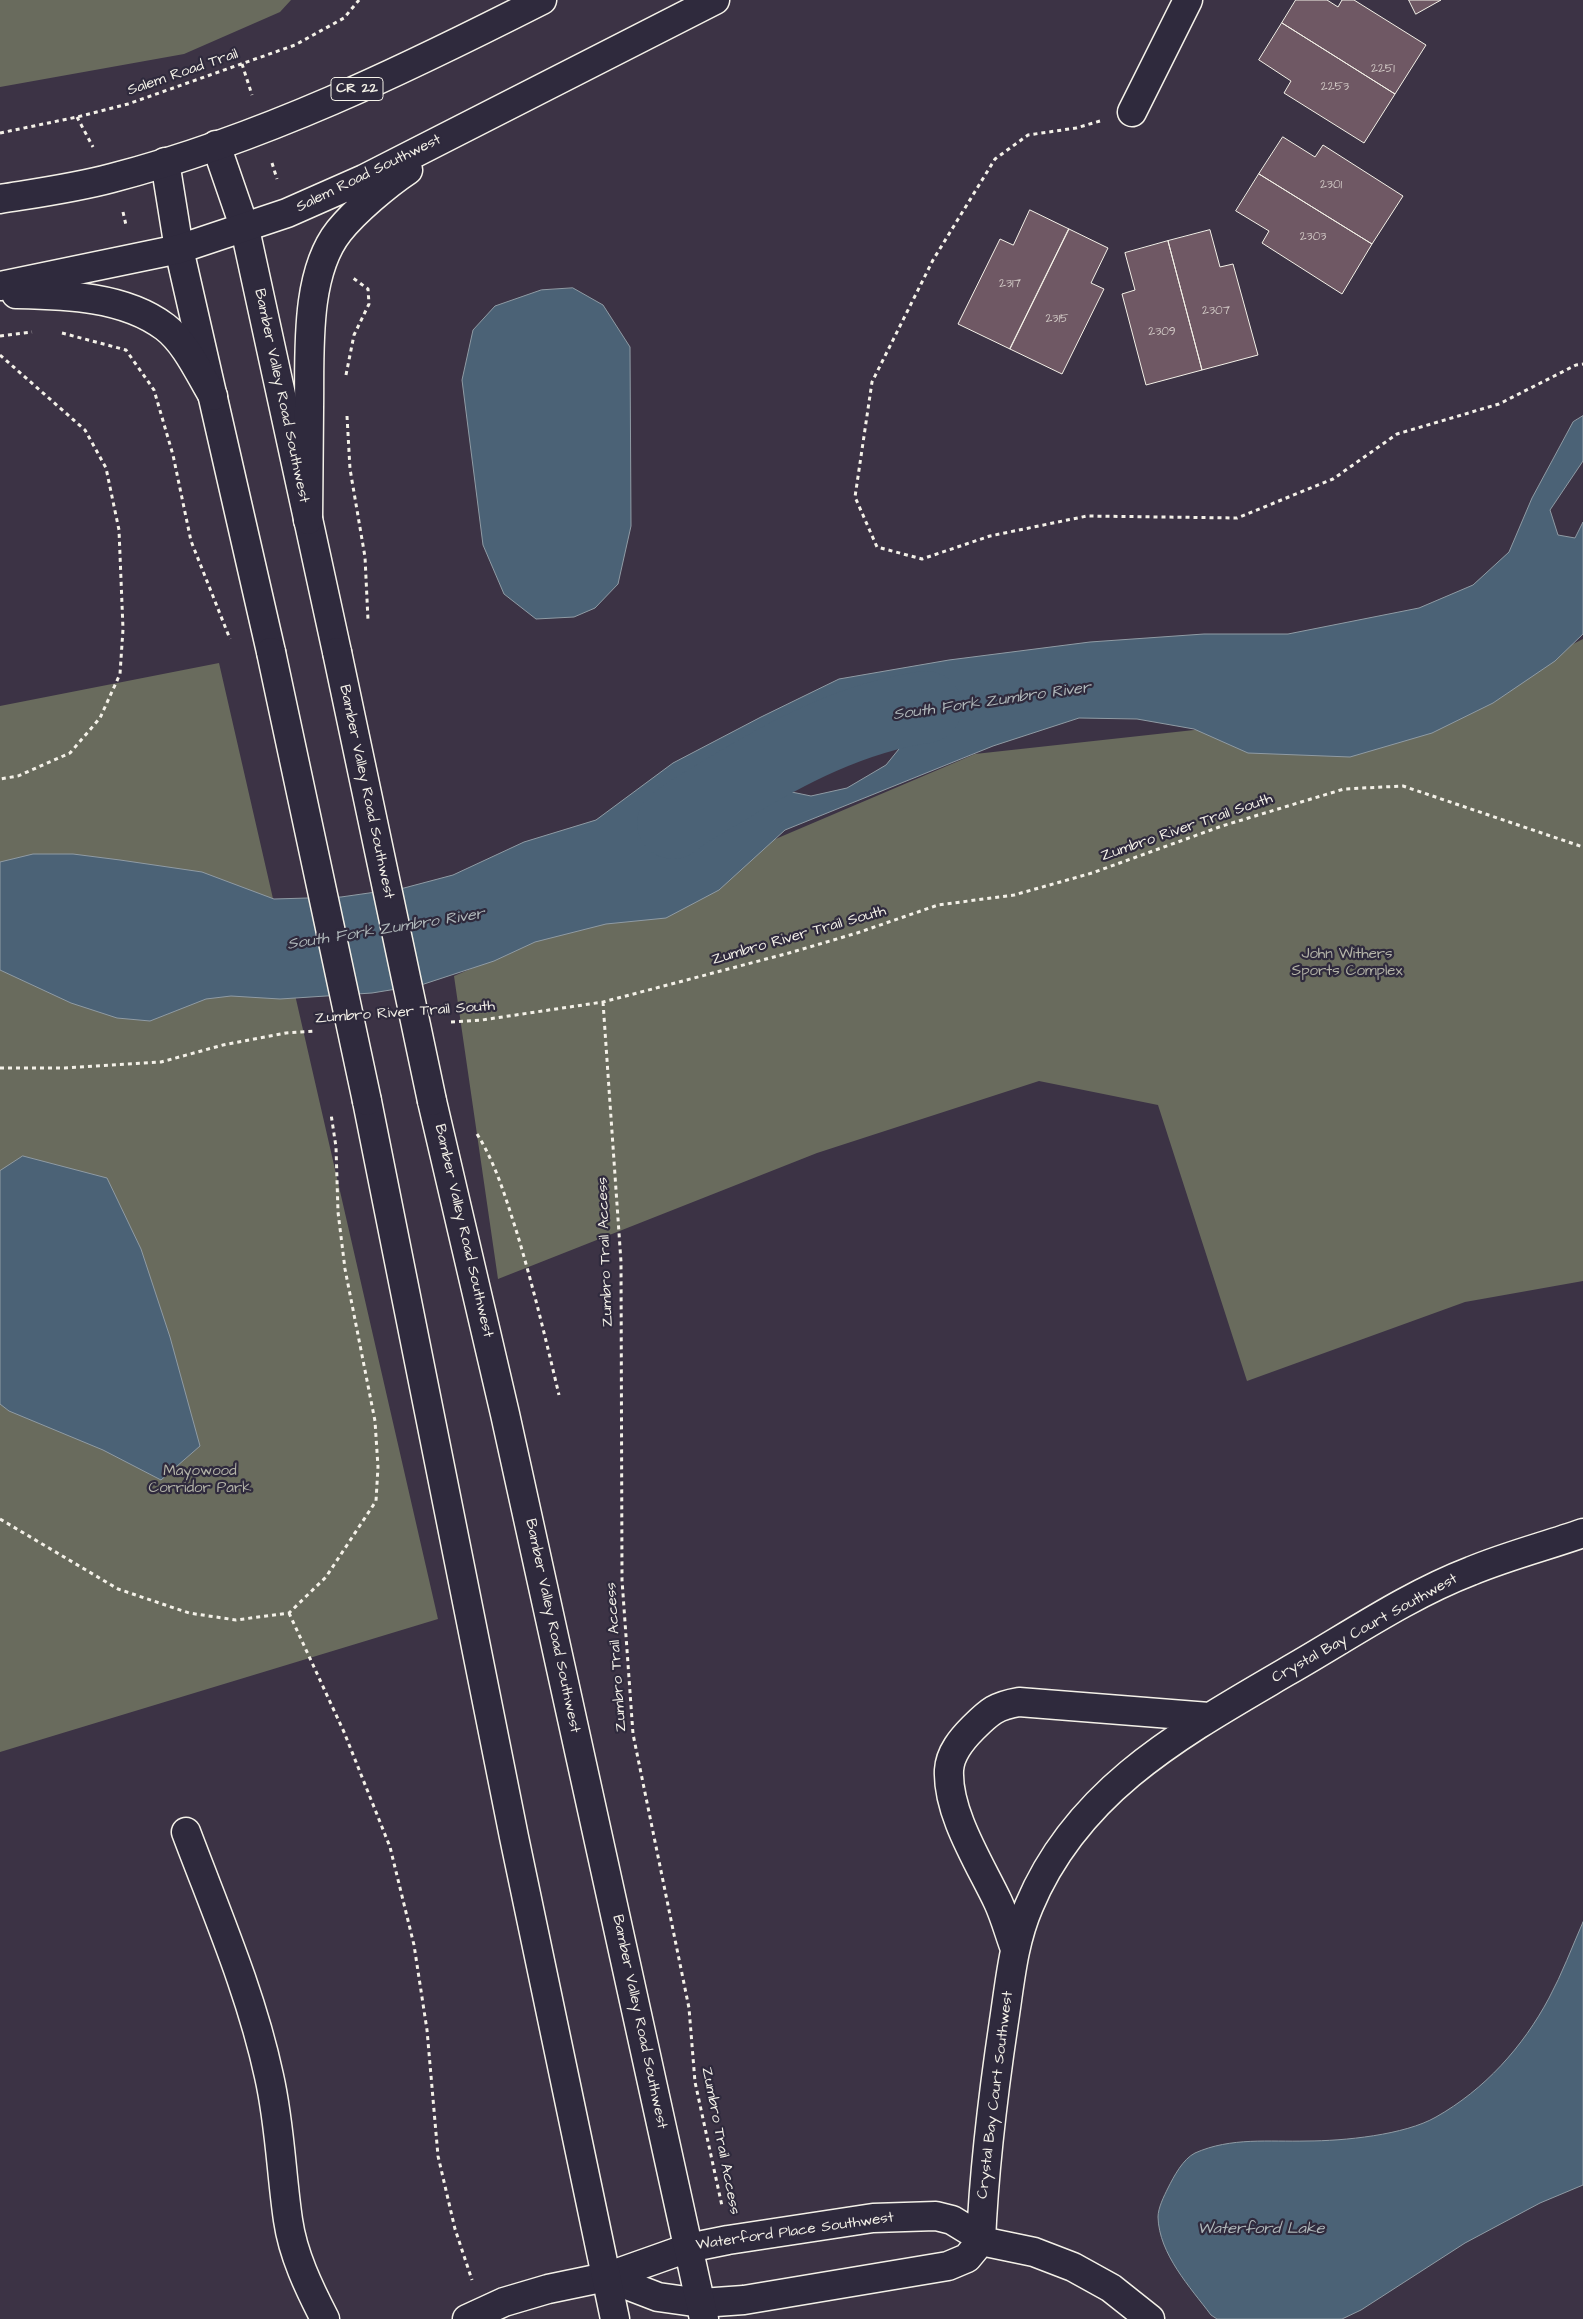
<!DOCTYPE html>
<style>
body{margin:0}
canvas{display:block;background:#3c3345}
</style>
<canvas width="1583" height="2319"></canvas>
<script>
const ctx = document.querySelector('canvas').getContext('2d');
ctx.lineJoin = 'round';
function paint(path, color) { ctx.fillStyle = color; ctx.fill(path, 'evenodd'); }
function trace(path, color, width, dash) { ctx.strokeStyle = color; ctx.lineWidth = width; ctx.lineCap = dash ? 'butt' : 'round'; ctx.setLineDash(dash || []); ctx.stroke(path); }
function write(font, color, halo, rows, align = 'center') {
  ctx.font = font + ' "Architects Daughter",sans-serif'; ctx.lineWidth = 4.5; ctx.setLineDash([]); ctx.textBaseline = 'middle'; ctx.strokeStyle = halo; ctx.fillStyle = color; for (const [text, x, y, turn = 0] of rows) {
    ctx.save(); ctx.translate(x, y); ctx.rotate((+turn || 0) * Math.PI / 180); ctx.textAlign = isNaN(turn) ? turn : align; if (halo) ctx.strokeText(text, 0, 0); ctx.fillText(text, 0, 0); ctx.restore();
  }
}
paint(new Path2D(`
 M0 0H291L280 12 184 54 0 87Z
 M1583 639V1281L1465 1302 1247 1381 1158 1105 1039 1081 817 1153 498 1279 454 976 975 754 1194 730 1410 725Z
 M219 663 438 1619 0 1752V706Z`), '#696b5d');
const water = new Path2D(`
 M573 288 603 305 630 347 631 526 618 584 595 608 574 617 536 619 504 594 483 545 462 380 473 330 495 306 541 290Z
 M1583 416V461L1550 510 1558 535 1575 538 1583 522V634L1555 661 1493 703 1432 733 1350 757 1248 753 1194 729 1137 719 1079 718 993 746 785 830 719 890 666 918 606 924 535 942 494 961 421 985 372 993 280 999 231 996 206 999 150 1021 117 1018 71 1003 0 970V862L33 854H73L120 860 202 872 274 899 341 897 404 888 453 875 524 842 596 820 673 763 761 717 839 679 949 660 1090 642 1204 634H1288L1419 608 1473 585 1509 552 1532 498 1573 422ZM880 731 907 739 886 765 847 788 811 796 782 790 759 776 762 753 795 737Z
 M23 1156 107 1178 141 1249 170 1337 200 1446 161 1480 103 1450 9 1411 0 1404V1171Z
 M1583 1922V2185L1540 2203 1465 2243 1361 2310 1342 2319H1217L1211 2315C1190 2287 1159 2254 1158 2217 1158 2208 1164 2196 1168 2188 1174 2176 1183 2159 1195 2153 1231 2137 1269 2142 1307 2141 1343 2141 1405 2135 1436 2117 1484 2090 1523 2047 1549 1998 1562 1974 1572 1947 1583 1922Z`);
paint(water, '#4b6276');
trace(water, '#8f9ba4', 1);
trace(new Path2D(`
 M673 823C689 810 708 800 725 790 787 752 854 717 926 707`), '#4b6276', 72);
const building = new Path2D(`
 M1296 0H1327L1338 7 1342 0H1354L1426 45 1395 94 1282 23Z
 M1409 0H1441L1416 14Z
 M1282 23 1395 94 1364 143 1284 93 1291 81 1259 60Z
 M1283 137 1315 157 1323 145 1403 196 1372 244 1259 174Z
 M1259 174 1372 244 1342 294 1262 243 1269 231 1236 211Z
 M1030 210 1069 229 1010 349 958 324 1000 239 1013 245Z
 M1069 229 1108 248 1091 283 1104 289 1062 374 1010 349Z
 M1210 230 1220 267 1233 264 1258 355 1202 370 1168 241Z
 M1168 241 1202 370 1146 385 1122 294 1135 290 1125 253Z`);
paint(building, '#6f5864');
trace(building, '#f4f1e8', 1);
const minor = new Path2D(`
 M1132 112 1188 0
 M186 1832C216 1912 251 1992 269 2076 280 2124 281 2172 288 2220 293 2255 309 2288 325 2319
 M1015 1949C1009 1933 1005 1917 998 1902 980 1864 947 1813 949 1770 950 1753 962 1739 973 1728 990 1711 996 1706 1019 1702L1209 1717
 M981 2241C984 2167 993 2095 1004 2021 1010 1982 1013 1943 1029 1906 1078 1789 1182 1733 1286 1672 1346 1638 1406 1596 1471 1571 1507 1556 1546 1546 1583 1533
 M606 2277 658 2297 701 2303 744 2300 948 2266 967 2258 981 2241
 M467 2319 504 2302 548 2289 606 2277 688 2248 728 2240 873 2218 936 2216 952 2220 970 2231 981 2241 1034 2252 1073 2267 1111 2288 1150 2319`);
const secondary = new Path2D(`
 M216 145 245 229 337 652
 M165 162 179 249 271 652
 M367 1101 514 1837 615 2319
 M432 1101 505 1414 704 2319`);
const primary = new Path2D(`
 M0 199C37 193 75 188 112 178 262 139 404 70 542 0
 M0 286 179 249 287 213 364 179 715 0
 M16 294C65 295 124 296 165 327 186 343 199 373 213 396
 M308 520C308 483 309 446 309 409 310 355 304 275 339 231 355 211 387 184 408 170`);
trace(minor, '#f4f1e8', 31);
trace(secondary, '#f4f1e8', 31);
trace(primary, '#f4f1e8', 31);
trace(new Path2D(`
 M242 64 252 95
 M77 117 93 147
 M1100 121 1076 128 1028 135 995 159 933 260 872 382 855 497 877 547 922 559 990 536 1087 516 1237 518 1333 479 1397 434 1499 404 1576 365 1583 364
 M0 133 77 117 128 104 295 45 344 18 359 0
 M272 163 277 179
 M123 212 126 225
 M62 333 126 350 154 390 173 455 191 541 230 639
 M0 336 32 332
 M0 355 85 430 106 468 119 530 123 629 120 674 100 718 70 753 18 776 0 779
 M346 375 354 335 369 304 368 289 353 278
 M347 416 350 469 365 557 368 620
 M603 1002 621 1262 622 1580 633 1734 689 2008 695 2082 722 2206
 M451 1022 482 1020 603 1002 789 953 857 933 938 905 1014 895 1092 873 1222 826 1344 789 1403 786 1583 847
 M0 1068H65L161 1062 223 1045 286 1033 316 1031
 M477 1134C496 1164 506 1199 517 1233 533 1286 546 1340 559 1395
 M0 1519 118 1589 189 1613 236 1620 289 1613 326 1577 376 1501 378 1467 375 1421 345 1269 338 1212 336 1147 331 1114
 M289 1613 344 1732 390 1847 414 1945 427 2030 438 2156 455 2229 472 2280`), '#f4f1e8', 3, [4, 4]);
trace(minor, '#2f2a3d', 28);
trace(secondary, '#2f2a3d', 28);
trace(primary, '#2f2a3d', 28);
const secondaryBridge = new Path2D(`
 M271 652 367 1101
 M337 652 432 1101`);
trace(secondaryBridge, '#f4f1e8', 31, []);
trace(secondaryBridge, '#2f2a3d', 28);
write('12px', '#d3cbc7', null, [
 ["2251",1383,69],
 ["2253",1335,87],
 ["2301",1331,185],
 ["2303",1313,237],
 ["2317",1010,284],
 ["2307",1216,311],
 ["2315",1057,319],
 ["2309",1162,332]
]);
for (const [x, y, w] of [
 [357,89,52]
]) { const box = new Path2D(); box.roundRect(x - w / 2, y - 11.5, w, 23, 4); ctx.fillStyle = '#2f2a3d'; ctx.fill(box); trace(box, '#f4f1e8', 1); }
write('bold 14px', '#f4f1e8', null, [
 ["CR 22",357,89]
]);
write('15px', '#f4f1e8', '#2f2a3d', [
 ["Salem Road Trail",183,73,-19],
 ["Salem Road Southwest",369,174,-26],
 ["Bamber Valley Road Southwest",281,396,78],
 ["Bamber Valley Road Southwest",366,792,78],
 ["Zumbro River Trail South",1187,828,-19],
 ["Zumbro River Trail South",799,936,-16],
 ["Zumbro River Trail South",405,1013,-4],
 ["Bamber Valley Road Southwest",463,1231,77],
 ["Zumbro Trail Access",606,1252,-92],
 ["Bamber Valley Road Southwest",552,1626,78],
 ["Crystal Bay Court Southwest",1365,1629,-29],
 ["Zumbro Trail Access",617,1657,-94],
 ["Bamber Valley Road Southwest",639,2022,78],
 ["Crystal Bay Court Southwest",996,2095,-83],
 ["Zumbro Trail Access",720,2141,79],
 ["Waterford Place Southwest",795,2232,-8]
]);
write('15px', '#b5b5a9', '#2f2a3d', [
 ["John Withers",1347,955],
 ["Sports Complex",1347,972],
 ["Mayowood",200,1472],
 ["Corridor Park",200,1489]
]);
write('italic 16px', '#b0b8ba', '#2f2a3d', [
 ["South Fork Zumbro River",992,702,-8],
 ["South Fork Zumbro River",386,930,-9],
 ["Waterford Lake",1261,2230]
]);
</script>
